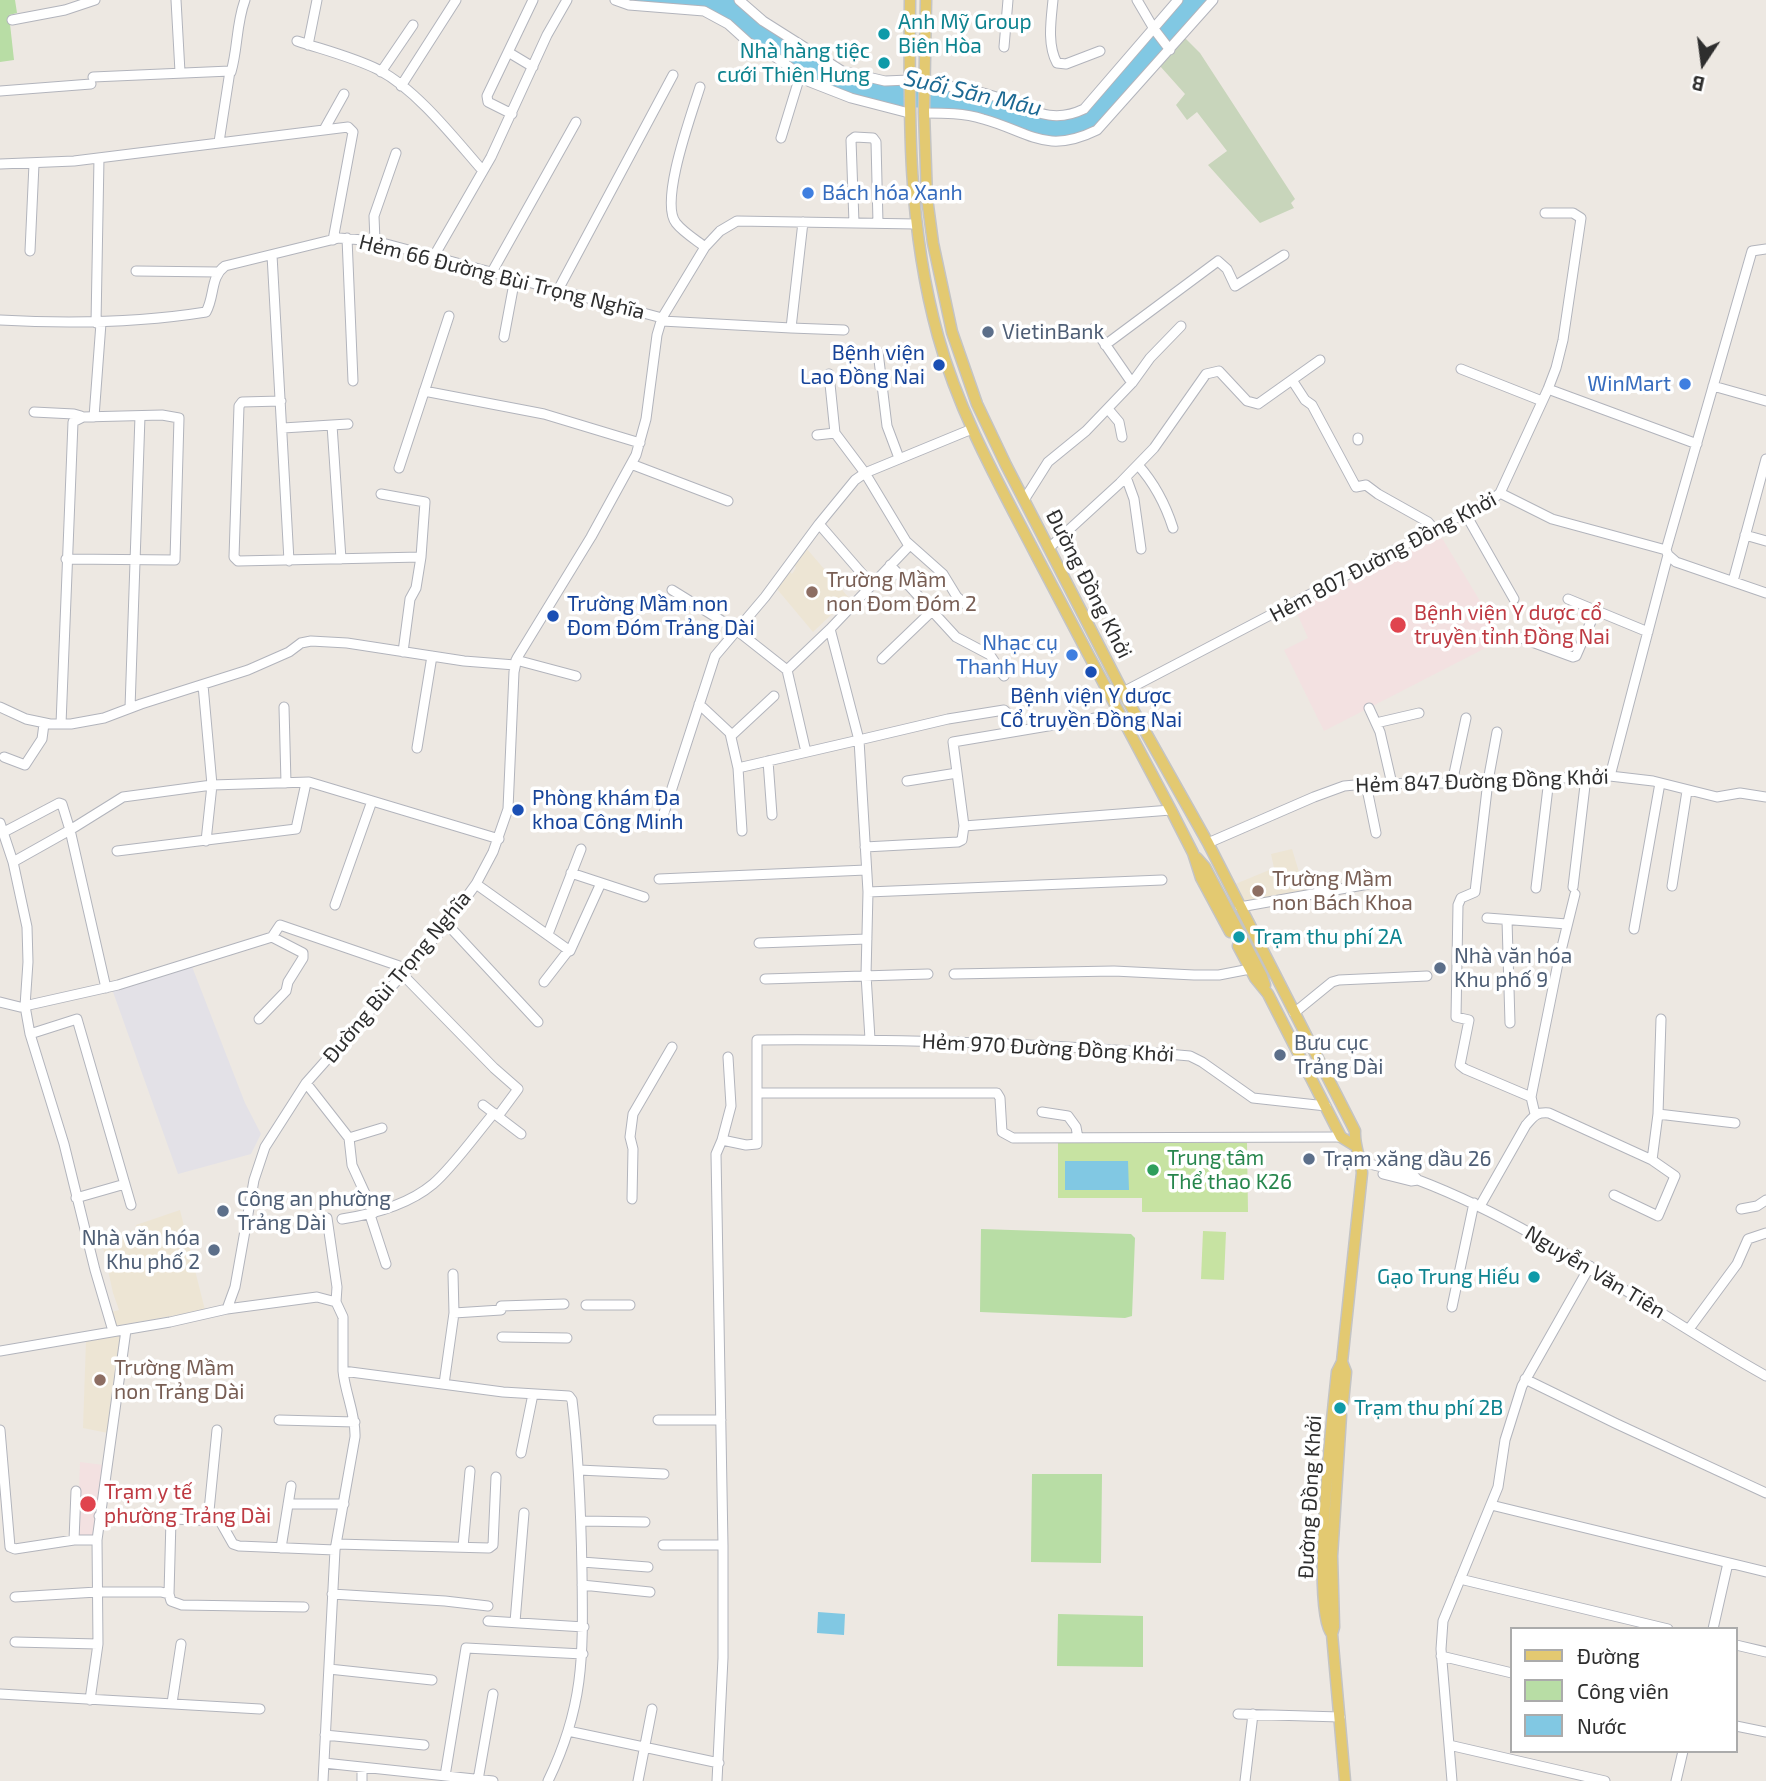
<!DOCTYPE html>
<meta charset="utf-8">
<style>
body{margin:0}
#map{position:relative;width:1766px;height:1781px;overflow:hidden;background:#ede8e2;font-family:"Exo 2",sans-serif}
canvas{display:block}
.legend{position:absolute;left:1510px;top:1627px;width:228px;height:126px;box-sizing:border-box;background:#fff;border:2px solid #ababab;margin:0;padding:9px 12px;list-style:none;font-size:21px;color:#2e2e2e}
.legend li{display:flex;align-items:center;gap:14px;height:35px}
.legend b{width:35px;border:2px solid #ababab}
.north{position:absolute;left:1668px;top:28px;width:70px;height:70px;-webkit-text-stroke:5px #fff;paint-order:stroke;rotate:193deg;font-size:19px;font-weight:700;line-height:28px;text-align:center;color:#2e2e2e}
.north::after{content:'';display:block;margin:auto;width:24px;height:32px;background:#2e2e2e;clip-path:polygon(50% 0,100% 100%,50% 72%,0 100%)}
</style>
<div id="map">
<canvas width="1766" height="1781"></canvas>
<ul class="legend">
<li><b style="height:9px;background:#e3c971"></b>Đường</li>
<li><b style="height:19px;background:#b8dda5"></b>Công viên</li>
<li><b style="height:19px;background:#81c8e3"></b>Nước</li>
</ul>
<div class="north">B</div>
</div>
<script>
const ctx = document.querySelector('canvas').getContext('2d');
ctx.lineJoin = 'round';
function paint(path, color) { ctx.fillStyle = color; ctx.fill(path, 'evenodd'); }
function trace(path, color, width, dash) { ctx.strokeStyle = color; ctx.lineWidth = width; ctx.lineCap = dash ? 'butt' : 'round'; ctx.setLineDash(dash || []); ctx.stroke(path); }
function write(font, color, halo, rows, align = 'center') {
  ctx.font = font + ' "Exo 2",sans-serif'; ctx.lineWidth = 7; ctx.setLineDash([]); ctx.textBaseline = 'middle'; ctx.strokeStyle = halo; ctx.fillStyle = color; for (const [text, x, y, turn = 0] of rows) {
    ctx.save(); ctx.translate(x, y); ctx.rotate((+turn || 0) * Math.PI / 180); ctx.textAlign = isNaN(turn) ? turn : align; if (halo) ctx.strokeText(text, 0, 0); ctx.fillText(text, 0, 0); ctx.restore();
  }
}
paint(new Path2D(`
 M191 964 245 1103 261 1134 251 1154 178 1174 112 989Z`), '#e3e1e7');
paint(new Path2D(`
 M807 549 849 598 813 632 777 589 790 572 792 574 796 568 794 565Z
 M1292 849 1305 892 1243 903 1233 885 1274 868 1271 854Z
 M180 1210 205 1310 115 1326 111 1312 119 1310 113 1293 101 1238 137 1230 136 1225Z
 M122 1335 108 1433 83 1428 86 1341Z`), '#ede5d4');
paint(new Path2D(`
 M1439 533 1503 639 1324 731 1284 650 1308 638 1296 611Z
 M80 1462 104 1465 94 1537 77 1538Z`), '#f3e1e1');
paint(new Path2D(`
 M0 0H15L17 13 9 15 14 60 0 62Z
 M981 1229 1131 1234 1135 1238 1132 1316 1125 1318 980 1312Z
 M1032 1474H1102L1101 1563 1031 1562Z
 M1058 1614 1143 1616V1667L1057 1666Z`), '#b8dda5');
paint(new Path2D(`
 M1184 37 1200 53 1295 199 1291 203 1294 208 1260 223 1208 165 1227 151 1197 112 1187 120 1176 105 1185 94 1160 66Z`), '#c8d5bb');
paint(new Path2D(`
 M1058 1142 1247 1143 1248 1212H1142V1198H1058Z
 M1203 1231 1226 1232 1224 1280 1201 1279Z`), '#c7e3a2');
paint(new Path2D(`
 M623 0H734L760 22 810 55 885 84 952 90 1071 118 1154 34 1182 0H1209L1095 128 1076 138H1045L933 109 891 105 851 95 811 80 705 8Z
 M1065 1161H1128L1129 1190H1065Z
 M818 1612 845 1614 844 1635 817 1633Z`), '#81c8e3');
const minor = new Path2D(`
 M176 0 180 72
 M615 0 629 5 704 11 728 24 749 43 774 56 810 82 851 98 909 113
 M739 0 763 21 842 71 885 81 909 80
 M1053 0C1051 20 1047 45 1057 63L1066 64 1100 51
 M1137 0 1154 29 1170 50
 M12 20 65 10 95 0
 M297 41C324 50 353 57 379 70 418 91 454 138 483 171
 M308 45 317 0
 M1004 47 1008 0
 M508 52 533 67
 M231 72C238 48 236 24 245 0
 M381 72 413 25
 M93 77 230 71 219 142
 M925 82C946 86 969 89 990 95 1025 104 1047 127 1084 109L1178 0
 M401 86 456 0
 M700 87C692 113 659 202 676 223 683 232 696 240 705 247
 M0 91 91 84
 M924 113C944 113 964 113 983 119 1030 132 1046 155 1097 130L1213 0
 M512 114 488 102 487 96 533 0
 M325 128 344 94
 M781 138 800 76
 M0 164 74 161 348 127 353 132 333 240
 M854 223 851 140 855 137 873 138 876 142 878 223
 M347 238 353 381
 M375 241 374 216 396 153
 M30 251 34 164
 M272 255 289 561
 M434 256 491 157 547 35 567 0
 M136 271 218 272
 M492 272 576 122
 M558 290 673 75
 M0 320C70 324 137 323 206 312 215 296 210 277 225 266L339 238 375 241 662 318
 M662 321 791 328 803 222
 M96 323 99 158
 M791 328 844 330
 M1094 328 1132 383
 M504 337 515 278
 M1105 345 1218 261 1227 269 1235 286 1284 255
 M878 352 887 426 899 458
 M1461 369 1542 401
 M829 374 835 433
 M1292 380 1305 400 1312 405 1356 487 1366 485 1378 494 1428 522 1434 529
 M1713 386 1766 401
 M1548 389 1697 444
 M424 391 544 414 640 443
 M281 401 242 402 239 406 234 557 238 561 421 557 416 588 410 599 403 652
 M1108 409 1119 422 1122 437
 M34 412 74 414 81 416
 M94 417 101 323
 M332 425 341 559
 M283 428 348 424
 M1358 438V440
 M631 464 728 501
 M1138 465C1155 484 1165 503 1173 528
 M399 468 449 316
 M1126 477 1134 499 1141 549
 M1500 493 1548 389 1556 368 1563 340 1581 218 1573 213H1545
 M381 494 425 502 421 557
 M1024 500 1048 462 1086 431 1132 383 1150 358 1181 326
 M1465 513 1514 599
 M819 524 871 584
 M1745 535 1766 541
 M907 542 943 574 957 597 965 604
 M1049 548 1120 483 1154 448 1206 374 1219 371 1247 401 1258 404 1320 360
 M1666 550 1752 251 1766 249
 M890 565 956 637 990 655 1004 676
 M1733 581 1766 459
 M672 590 735 629 787 670 806 752
 M1568 599 1648 632
 M1521 638 1573 657 1576 656 1596 610
 M882 659 932 611
 M516 660 576 676
 M787 670 830 629 909 546 865 473 835 433 817 435
 M203 685 212 785 206 841
 M1123 692 1494 498 1500 493 1552 519 1666 550 1668 555 1676 562 1766 593
 M699 704 730 733 738 768 742 831
 M0 707 26 719 50 724H71L104 718 141 704 248 670 289 652 301 643 311 641 347 643 464 661 515 665
 M284 707 286 783
 M130 708 140 416
 M1369 708 1380 732 1392 784
 M1376 723 1419 713
 M61 724 73 422 83 417 162 415 179 418 175 560 66 559
 M1497 732 1488 781 1475 892 1461 898 1458 905 1456 1017 1469 1020 1460 1065 1465 1069 1531 1097
 M731 736 774 696
 M417 748 432 656
 M4 757 25 765 42 739 44 724
 M768 761 772 815
 M738 768 859 740 830 629
 M1610 776 1668 555
 M907 781 957 773
 M1452 783 1466 718
 M1366 784 1376 833
 M663 816 715 656 765 597 819 524 855 480 865 473 972 429
 M0 823 13 862 27 927 28 962 25 1006 30 1034 64 1144 95 1270 113 1331
 M964 826 1171 810
 M4 832 59 803 62 804 70 830 106 988
 M1208 843 1314 797 1344 786 1366 784 1444 783 1610 776 1653 781 1717 797 1740 793 1766 797
 M865 847 958 842 962 840 964 826 953 742 1119 714
 M117 851 296 829 306 783
 M13 862 70 830 123 797 212 785 309 782 499 839
 M571 873 644 897
 M659 879 866 870
 M476 884 570 951 601 883
 M1672 886 1687 791
 M1573 887 1586 777
 M1536 888 1549 779
 M868 892 1162 880
 M335 905 372 801
 M1240 907 1380 882
 M1487 918 1567 924
 M1507 920 1510 1023
 M447 924 538 1022
 M1634 929 1660 783
 M548 934 581 849
 M759 943 867 939
 M954 974 1114 971 1194 975H1219L1250 969
 M403 975 494 1068 518 1089 498 1116
 M765 979 928 974
 M544 982 568 951
 M0 1002 20 1007 118 985 272 937 280 925 408 969
 M1294 1013 1332 982 1339 980 1427 976
 M259 1019 286 991 288 982 303 958V953L272 937
 M30 1034 77 1019 131 1205
 M870 1039 866 975 868 892 859 740 948 719 1004 710 1007 713 1011 732
 M306 1083 349 1138 352 1165 374 1213
 M757 1093H997L1000 1098 1002 1132 1013 1138 1341 1137
 M483 1105 521 1134
 M1042 1112 1068 1116 1076 1127 1078 1138
 M1535 1114 1531 1097 1558 963 1575 894
 M1658 1114 1735 1123
 M349 1138 382 1128
 M722 1140 731 1106 728 1057
 M1652 1160 1658 1114 1661 1019
 M1361 1162 1412 1174 1418 1180C1544 1228 1649 1311 1766 1376
 M1383 1174 1411 1181 1418 1180
 M76 1198 125 1184
 M632 1199 633 1149 630 1137 633 1114 672 1047
 M1480 1206 1526 1125C1534 1116 1536 1112 1549 1113L1652 1160 1675 1176 1658 1216 1614 1195
 M1741 1209 1757 1206 1766 1200
 M370 1215 386 1264
 M327 1218 337 1287 336 1302
 M342 1219C374 1214 408 1205 433 1184 452 1168 477 1133 494 1113
 M453 1274 454 1313
 M586 1305H630
 M501 1306 564 1304
 M1452 1307 1474 1203
 M227 1309 317 1297 336 1302 343 1317V1371L503 1392 569 1396 572 1400C579 1457 581 1514 582 1572 583 1653 585 1705 548 1781
 M1689 1329 1737 1264 1748 1239 1766 1233
 M502 1337 567 1338
 M0 1351 170 1322 227 1309 235 1287 254 1180 265 1147 306 1083 447 924 476 884 493 852 508 809 514 672 517 658 591 537 636 455 646 419 657 335 662 318 705 247 720 231 737 221 916 224
 M1525 1379 1617 1424 1766 1493
 M444 1384 454 1313 501 1310
 M279 1420 355 1422
 M658 1420H721
 M0 1430 10 1547 15 1549 74 1540H97
 M521 1453 533 1394
 M579 1470 664 1474
 M288 1504H344
 M1491 1505 1766 1572
 M99 1516 220 1521 233 1544 239 1546 335 1550
 M208 1521 217 1430
 M582 1521 645 1522
 M74 1540 76 1491
 M336 1544 489 1548 493 1545 496 1477
 M663 1545H723
 M463 1547 470 1471
 M281 1548 291 1486
 M582 1562 648 1567
 M1460 1579 1668 1629
 M582 1585 650 1592
 M169 1594 171 1519
 M332 1594 445 1601 488 1606
 M15 1597 97 1592H161L169 1594 171 1601 182 1605 304 1607
 M488 1621 584 1627
 M515 1622 524 1513
 M1713 1629 1728 1563
 M15 1642 98 1644
 M1736 1645 1766 1652
 M1441 1656 1512 1673
 M329 1669 432 1680
 M0 1694 260 1709
 M90 1700 98 1644 97 1540 126 1330
 M172 1703 181 1644
 M1238 1714 1340 1717
 M1736 1726 1766 1732
 M568 1731 719 1763
 M325 1735 424 1745
 M1449 1745 1605 1781
 M324 1763 493 1781
 M445 1776 466 1648 583 1654
 M478 1780 493 1694
 M323 1781 335 1550 355 1437C356 1415 345 1393 343 1371
 M362 1781V1768
 M638 1781 652 1709
 M717 1781 723 1658V1545L716 1154 722 1140 746 1145 757 1144V1040C901 1039 1045 1043 1190 1056L1202 1062 1253 1098 1326 1106
 M1245 1781 1253 1714
 M1452 1781 1441 1649 1443 1621 1498 1487 1505 1440 1522 1386 1590 1266
 M1676 1781 1683 1751`);
const major = new Path2D(`
 M910 0C909 115 907 224 938 336 959 413 998 482 1035 553 1080 639 1125 724 1171 810L1193 853 1201 878 1230 932
 M926 0 924 112 927 198 933 243 952 332 977 404 1006 465 1123 692 1208 843 1355 1131C1354 1147 1361 1158 1362 1173L1342 1362 1337 1372C1333 1410 1310 1613 1332 1634
 M1197 858 1205 867 1262 976 1265 985
 M1238 946 1255 978 1268 994 1341 1137 1354 1145
 M1342 1362 1346 1372 1343 1402
 M1341 1415 1332 1556 1334 1627 1332 1634 1345 1781`);
trace(minor, '#b2b4bc', 11);
trace(major, '#c4c4c4', 13);
trace(minor, '#fff', 9);
trace(major, '#e3c971', 10);
for (const [x, y, r, color] of [
 [884,34,7,"#0f9aa8"],
 [884,63,7,"#0f9aa8"],
 [808,193,7,"#3f7fe0"],
 [988,332,7,"#5c6f8a"],
 [939,365,7,"#1a4fb4"],
 [1685,384,7,"#3f7fe0"],
 [812,592,7,"#8d6e63"],
 [553,616,7,"#1a4fb4"],
 [1398,625,9,"#e0444e"],
 [1072,655,7,"#3f7fe0"],
 [1091,672,7,"#1a4fb4"],
 [518,810,7,"#1a4fb4"],
 [1258,891,7,"#8d6e63"],
 [1239,937,7,"#0f9aa8"],
 [1440,968,7,"#5c6f8a"],
 [1280,1055,7,"#5c6f8a"],
 [1309,1159,7,"#5c6f8a"],
 [1153,1170,7,"#2e9e5b"],
 [223,1211,7,"#5c6f8a"],
 [214,1250,7,"#5c6f8a"],
 [1534,1277,7,"#0f9aa8"],
 [100,1380,7,"#8d6e63"],
 [1340,1408,7,"#0f9aa8"],
 [88,1504,9,"#e0444e"]
]) { const dot = new Path2D(); dot.arc(x, y, r, 0, 2 * Math.PI); ctx.fillStyle = color; ctx.fill(dot); trace(dot, '#fff', 2.5); }
write('21px', '#0d838f', '#fff', [
 ["Anh Mỹ Group",898,22],
 ["Biên Hòa",898,46],
 ["Nhà hàng tiệc",870,51,"right"],
 ["cưới Thiên Hưng",870,75,"right"],
 ["Trạm thu phí 2A",1253,937],
 ["Gạo Trung Hiếu",1520,1277,"right"],
 ["Trạm thu phí 2B",1354,1408]
], 'left');
write('21px', '#366cbe', '#fff', [
 ["Bách hóa Xanh",822,193,"left"],
 ["WinMart",1671,384],
 ["Nhạc cụ",1058,643],
 ["Thanh Huy",1058,667]
], 'right');
write('21px', '#2e2e2e', '#fff', [
 ["Hẻm 66 Đường Bùi Trọng Nghĩa",502,277,14],
 ["Hẻm 807 Đường Đồng Khởi",1383,557,-28],
 ["Đường Đồng Khởi",1089,584,63],
 ["Hẻm 847 Đường Đồng Khởi",1482,781,-2],
 ["Đường Bùi Trọng Nghĩa",397,977,-50],
 ["Hẻm 970 Đường Đồng Khởi",1048,1048,3],
 ["Nguyễn Văn Tiên",1595,1272,31],
 ["Đường Đồng Khởi",1310,1497,-87]
]);
write('21px', '#4e5e75', '#fff', [
 ["VietinBank",1002,332],
 ["Nhà văn hóa",1454,956],
 ["Khu phố 9",1454,980],
 ["Bưu cục",1294,1043],
 ["Trảng Dài",1294,1067],
 ["Trạm xăng dầu 26",1323,1159],
 ["Công an phường",237,1199],
 ["Trảng Dài",237,1223],
 ["Nhà văn hóa",200,1238,"right"],
 ["Khu phố 2",200,1262,"right"]
], 'left');
write('21px', '#164399', '#fff', [
 ["Bệnh viện",925,353,"right"],
 ["Lao Đồng Nai",925,377,"right"],
 ["Trường Mầm non",567,604],
 ["Đom Đóm Trảng Dài",567,628],
 ["Bệnh viện Y dược",1091,696,"center"],
 ["Cổ truyền Đồng Nai",1091,720,"center"],
 ["Phòng khám Đa",532,798],
 ["khoa Công Minh",532,822]
], 'left');
write('21px', '#785e54', '#fff', [
 ["Trường Mầm",826,580],
 ["non Đom Đóm 2",826,604],
 ["Trường Mầm",1272,879],
 ["non Bách Khoa",1272,903],
 ["Trường Mầm",114,1368],
 ["non Trảng Dài",114,1392]
], 'left');
write('21px', '#be3a42', '#fff', [
 ["Bệnh viện Y dược cổ",1414,613],
 ["truyền tỉnh Đồng Nai",1414,637],
 ["Trạm y tế",104,1492],
 ["phường Trảng Dài",104,1516]
], 'left');
write('21px', '#27864d', '#fff', [
 ["Trung tâm",1167,1158],
 ["Thể thao K26",1167,1182]
], 'left');
write('italic 23px', '#1c6993', '#fff', [
 ["Suối Săn Máu",973,93,13]
]);
</script>
